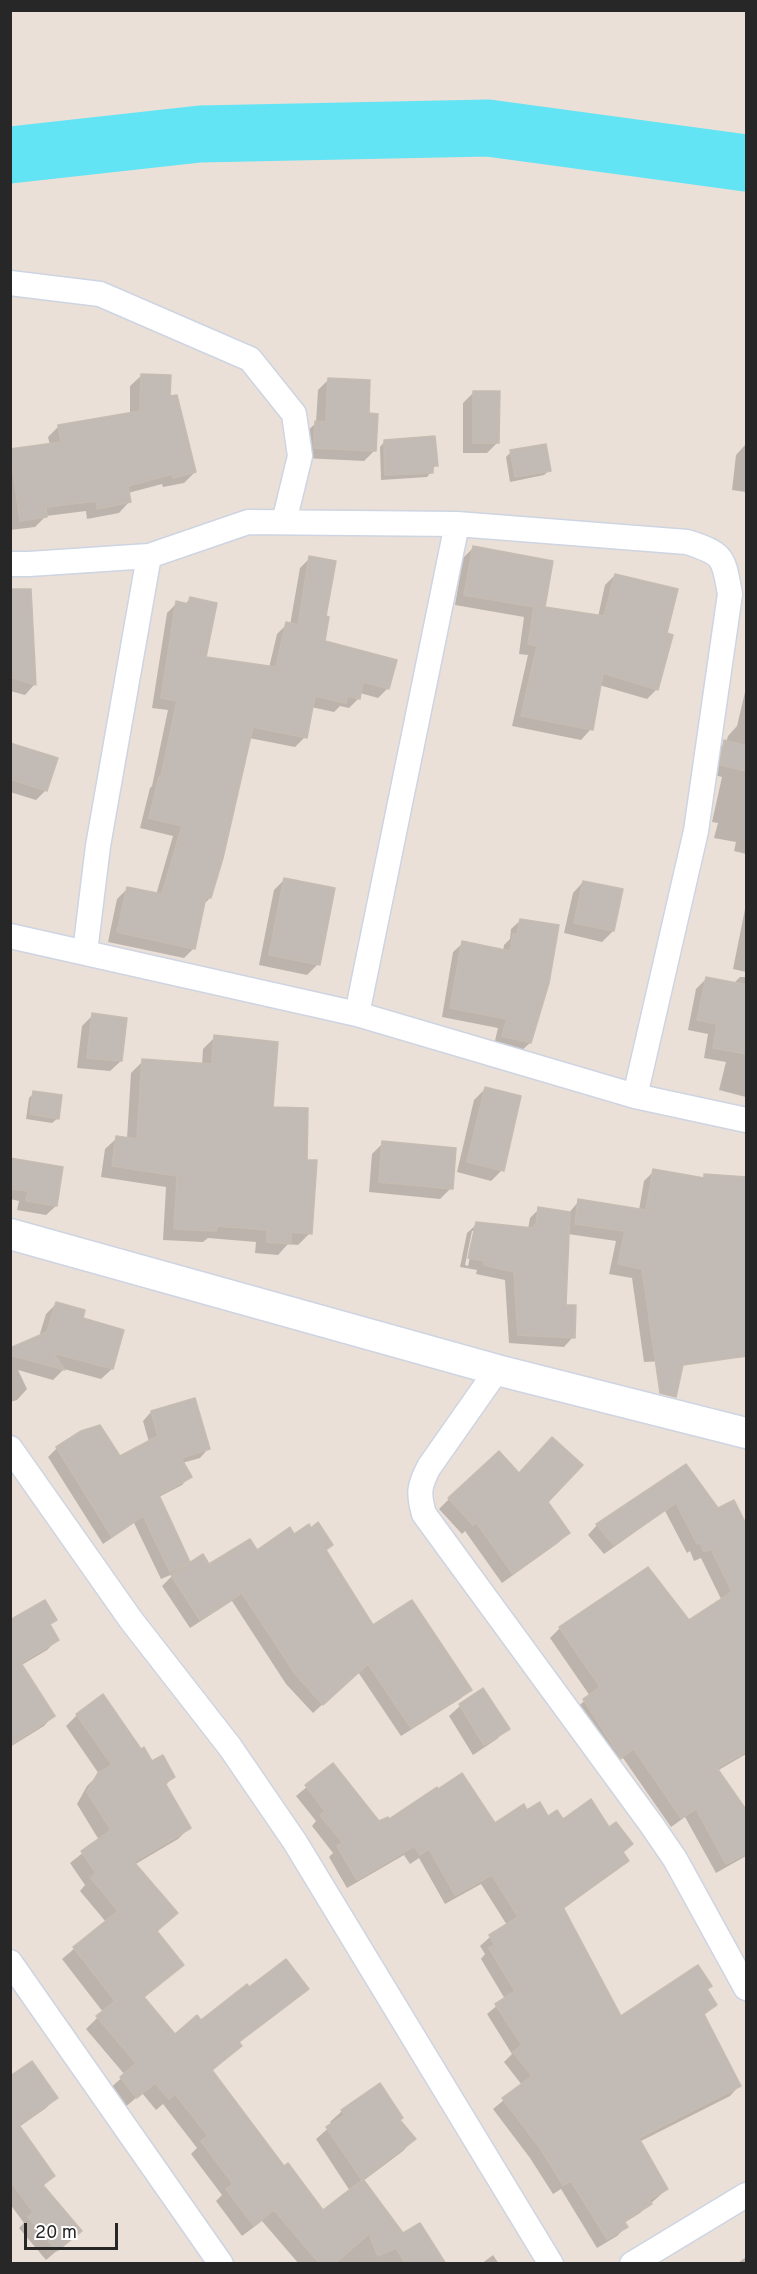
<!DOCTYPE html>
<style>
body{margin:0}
#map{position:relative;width:757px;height:2274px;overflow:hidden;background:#ebe0d7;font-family:Overpass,sans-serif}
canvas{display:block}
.frame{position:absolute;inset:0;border:12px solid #272727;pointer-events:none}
.scale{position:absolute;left:24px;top:2223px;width:94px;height:27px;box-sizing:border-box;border:3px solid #272727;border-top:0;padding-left:8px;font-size:18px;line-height:21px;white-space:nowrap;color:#272727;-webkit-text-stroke:4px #fff;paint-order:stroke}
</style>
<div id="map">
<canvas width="757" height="2274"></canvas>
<div class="frame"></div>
<div class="scale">20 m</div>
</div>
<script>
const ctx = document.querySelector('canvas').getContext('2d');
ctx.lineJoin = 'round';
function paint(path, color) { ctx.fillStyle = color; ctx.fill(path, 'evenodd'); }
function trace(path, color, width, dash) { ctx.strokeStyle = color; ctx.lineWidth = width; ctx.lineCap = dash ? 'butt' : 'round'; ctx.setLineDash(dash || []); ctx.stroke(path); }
paint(new Path2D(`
 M141 376 169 398 195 472 184 483 163 487 162 484 128 493 129 502 119 513 87 519 86 511 46 516 35 527 10 530V451L50 445 48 437 59 426 130 414V386Z
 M329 379 367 414 375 450 364 461 304 458V434L316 423 318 390Z
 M474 392 498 442 487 453H463V403Z
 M385 441 436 465 427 477 381 480 380 447Z
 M746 444V492L732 490 736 455Z
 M511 452 550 470 544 475 510 482 506 457Z
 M473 548 543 608 598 617 605 585 615 575 665 634 657 689 647 699 599 685 591 729 581 740 512 726 528 655 519 654 524 617 455 605 463 558Z
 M310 558 324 618 323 642 388 688 378 698 360 693 359 698 349 708 340 706 334 712 311 707 305 737 295 747 249 738 210 898 203 905 194 948 184 958 108 942 117 899 127 889 156 895 173 836 140 828 150 788 152 786 168 710 152 708 167 613 177 603 184 605 190 599 205 658 269 668 277 634 287 624 290 625 300 568Z
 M30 603 34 685 25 695 10 691V604Z
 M746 688V854L734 851 736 842 714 838 718 823 712 822 722 777 711 774 715 752 726 742 728 736 737 726Z
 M10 744 46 790 36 800 10 792Z
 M285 879 318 964 307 975 259 965 274 890Z
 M583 882 621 890 613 931 602 942 564 933 573 893Z
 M746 904V972L733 969Z
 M521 920 530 1043 520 1052 494 1045 498 1028 442 1017 453 952 463 943 503 951 504 945 510 939 511 929Z
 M740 977H746V1097L719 1090 726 1062 704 1058 708 1034 688 1030 696 989 706 979 733 984Z
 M93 1015 121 1061 110 1071 77 1068 82 1026Z
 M215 1037 271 1108 305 1161 310 1233 298 1245 288 1244 278 1255 255 1253 256 1242 208 1238 203 1242 163 1240 166 1187 101 1177 105 1149 117 1138 127 1139 131 1073 143 1061 202 1065 203 1049Z
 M485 1089 502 1170 491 1181 457 1172 474 1100Z
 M34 1093 58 1118 52 1123 26 1119 29 1098Z
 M383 1143 451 1188 440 1199 369 1192 372 1154Z
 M10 1159 56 1206 46 1215 17 1210 19 1201 10 1199Z
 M654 1171 701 1179 705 1176 746 1178V1357L644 1362 632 1278 609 1274 616 1241 568 1234 565 1307 573 1337 564 1347 509 1343 505 1280 476 1274 477 1270 460 1267 467 1233 477 1224 528 1229 530 1218 539 1209 568 1214 579 1201 639 1210 644 1181ZM472 1231H476L468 1266 465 1265Z
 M56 1304 81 1319 122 1331 112 1369 101 1379 64 1369 53 1380 18 1370 27 1389 17 1400 10 1402V1350L39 1337 46 1314Z
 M151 1412 208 1449 200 1458 182 1463 190 1476 182 1485 159 1497 188 1562 184 1568 208 1566 257 1552 294 1536 325 1551 373 1628 470 1690 460 1699 401 1736 358 1672 313 1713 286 1684 232 1601 190 1628 162 1586 175 1573 161 1579 134 1523 103 1544 48 1457 57 1448 119 1458 149 1442 143 1421Z
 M686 1466 717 1509 746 1530V1754L717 1771 743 1809 746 1807V1856L716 1873 685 1817 671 1827 623 1758 611 1766 574 1710 590 1696 550 1638 560 1628 689 1622 722 1601 701 1558 694 1561 690 1551 687 1553 665 1511 604 1554 588 1535 597 1525Z
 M449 1499 546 1502 568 1533 558 1543 502 1583 465 1531 462 1534 439 1509Z
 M55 1619 49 1625 58 1639 47 1650 10 1672V1622Z
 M483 1690 508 1728 497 1739 473 1755 449 1716 460 1706Z
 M10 1707 53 1716 44 1726 10 1747Z
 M77 1715 173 1777 165 1786 189 1828 178 1839 134 1865 176 1913 156 1932 182 1965 143 1998 175 2036 201 2022 249 1989H307L295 2000 238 2043 240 2046 211 2072 284 2168 323 2212 350 2191 316 2139 332 2125 330 2122 342 2111 399 2120 414 2139 403 2151 363 2181 402 2235 444 2264H299L262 2221 242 2236 216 2201 222 2195 191 2154 197 2148 163 2104 156 2110 142 2093 124 2108 109 2089 125 2075 86 2029 103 2012 62 1959 106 1922 80 1891 85 1885 70 1863 99 1840 77 1804 87 1786 99 1774 66 1726Z
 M333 1765 379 1823 388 1821 494 1825 526 1812 609 1829 631 1844 622 1854 627 1861 617 1870 563 1909 620 2018 706 1990 715 2004 703 2016 739 2086 730 2096 639 2142 667 2189 640 2213 624 2223 626 2227 617 2236 597 2248 561 2189 553 2194 530 2158 493 2109 522 2085 504 2062 512 2054 487 2014 505 1999 481 1959 485 1954 480 1946 490 1937 507 1925 481 1884 445 1904 419 1858 410 1864 404 1855 347 1888 329 1857 333 1853 312 1826 316 1821 296 1796Z
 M10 2078 56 2098 46 2108 19 2127 53 2176 43 2186 80 2231 46 2260 19 2228 24 2223 10 2204Z
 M493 2255 499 2264H481Z
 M746 2257V2264H737L738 2263Z`), '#0003');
trace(new Path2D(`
 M10 155 200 134 488 128 746 163`), '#62e4f5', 57);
const building = new Path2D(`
 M141 374 171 375 170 396 177 395 196 472 173 478V474L128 486 131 502 97 509 96 501 46 507 47 517 20 521 10 449 61 442 58 425 140 411Z
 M328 378 370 380 369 413 378 414 376 451 314 448 315 421 326 422Z
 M473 391H500L499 443H473Z
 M435 436 438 466H433V473L385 475 384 440Z
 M546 444 551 471 515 477 510 450Z
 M473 546 553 561 545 607 604 616 615 574 678 589 667 633 673 635 658 690 603 673 593 730 521 716 537 646 528 644 534 607 464 595Z
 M309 556 336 561 326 616 329 617 325 641 397 660 389 689 363 682 360 699 347 696 346 703 315 696 307 738 253 727 223 858 211 898 206 897 195 949 117 932 127 887 162 894 182 826 149 818 159 777H161L177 701 161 698 176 601 188 604 190 597 217 603 206 657 276 667 286 622 298 625Z
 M10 589H31L36 685 10 677Z
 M724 740 747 746V771L720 765Z
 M10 743 58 758 47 791 10 779Z
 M284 878 335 888 320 965 269 955Z
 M583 881 623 889 614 931 574 923Z
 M520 919 559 925 549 983 531 1043 502 1036 507 1019 450 1008 462 941 510 951 513 934 517 935Z
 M706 977 747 985V1054L713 1048 717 1024 697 1020Z
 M92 1013 127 1018 122 1061 87 1058Z
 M214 1035 278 1042 273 1107 308 1108 307 1160H317L312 1234 291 1232V1244L267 1242V1230L217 1226 216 1231 174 1229 177 1176 112 1166 116 1136 137 1139 142 1059 212 1064Z
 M485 1087 521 1096 504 1171 467 1162Z
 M33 1091 62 1095 59 1119 30 1114Z
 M382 1141 456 1148 453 1189 379 1182Z
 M10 1158 63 1167 57 1206 26 1201 28 1191 10 1189Z
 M653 1169 704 1178V1174L747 1177V1356L683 1365 676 1397 660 1393 642 1269 618 1264 625 1231 575 1224 578 1199 646 1210Z
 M538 1207 570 1212 566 1305H576L575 1338 518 1335 514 1272 484 1265 485 1261 468 1258 476 1222 533 1228 534 1225H536Z
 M56 1302 85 1310 83 1318 124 1330 113 1369 53 1353 65 1370 10 1355V1348L47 1332Z
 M195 1398 210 1449 181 1458 192 1477 159 1495 190 1562 170 1572 143 1516 112 1537 56 1447 81 1431 100 1425 120 1456 158 1436 151 1411Z
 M552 1437 583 1465 548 1502 570 1533 513 1574 476 1522 473 1525 448 1498 499 1451 519 1473Z
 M686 1464 718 1508 734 1500 747 1526V1751L717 1768 747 1811V1853L726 1864 696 1809 681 1818 634 1749 621 1758 583 1699 600 1687 559 1627 648 1567 689 1620 732 1592 711 1549 704 1552 700 1543 697 1544 676 1503 614 1545 596 1524Z
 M318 1522 333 1545 326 1550 373 1625 412 1600 472 1690 411 1728 368 1664 323 1705 296 1675 242 1593 200 1620 171 1575 203 1554 209 1564 250 1539 257 1550 290 1527 294 1534 309 1524 311 1528Z
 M45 1600 57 1620 50 1624 59 1640 21 1663 55 1716 10 1745V1620Z
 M483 1688 510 1729 484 1745 459 1704Z
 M103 1694 141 1749 144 1747 152 1761 163 1755 175 1777 165 1783 191 1828 134 1862 178 1913 157 1931 184 1965 144 1997 175 2034 197 2015 201 2020 247 1984 249 1987 286 1959 309 1989 239 2042 242 2046 212 2070 284 2166 288 2163 323 2210 362 2180 326 2127 345 2115 341 2110 380 2083 403 2118 400 2120 416 2139 363 2179 403 2233 420 2223 446 2264H406L396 2248 378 2256 369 2234 334 2264H320L274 2210 254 2226 226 2189 233 2184 201 2141 208 2136 175 2094 169 2099 155 2083 137 2098 120 2077 136 2063 96 2016 115 2001 73 1947 118 1911 91 1878 96 1873 81 1851 111 1830 87 1792 98 1773 112 1765 76 1714Z
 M333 1763 379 1821 388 1817 389 1819 437 1787 438 1789 462 1773 495 1823 524 1804 527 1810 540 1802 548 1816 557 1810 563 1819 591 1799 609 1827 616 1822 633 1844 623 1852 629 1861 563 1907 621 2016 698 1965 712 1986 707 1989 717 2005 704 2014 741 2086 639 2138 668 2189 649 2200 652 2204 624 2221 628 2227 607 2239 571 2181 563 2185 540 2148 502 2098 532 2076 513 2052 522 2045 495 2004 515 1991 489 1948 495 1945 489 1935 518 1917 492 1875 455 1895 429 1849 420 1855 414 1846 357 1880 337 1846 343 1843 320 1815 325 1811 305 1785Z
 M32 2061 58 2098 19 2125 55 2176 43 2185 82 2231 57 2251 28 2217 33 2212 10 2180V2076Z`);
paint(building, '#c2bab4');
trace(building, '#c6bcb1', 1.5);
const minor = new Path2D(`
 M10 283 100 294 250 359 294 414 300 456 284 522
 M10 564H29L149 556 248 522 457 524 687 542C724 554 723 556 730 594L696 831 635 1096
 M10 936 357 1014 635 1096 746 1120
 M85 952 98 846 149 556
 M357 1014 457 524
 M497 1370 429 1467C419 1486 418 1493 424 1514L651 1824 675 1859 746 1988
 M10 1448 131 1620 230 1747 295 1842 551 2264
 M10 1962 221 2264
 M632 2264 746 2195`);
const tertiary = new Path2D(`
 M10 1234 497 1370 746 1433`);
trace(minor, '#cdd4e2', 27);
trace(tertiary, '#cdd4e2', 33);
trace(minor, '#fff', 24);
trace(tertiary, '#fff', 30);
</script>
